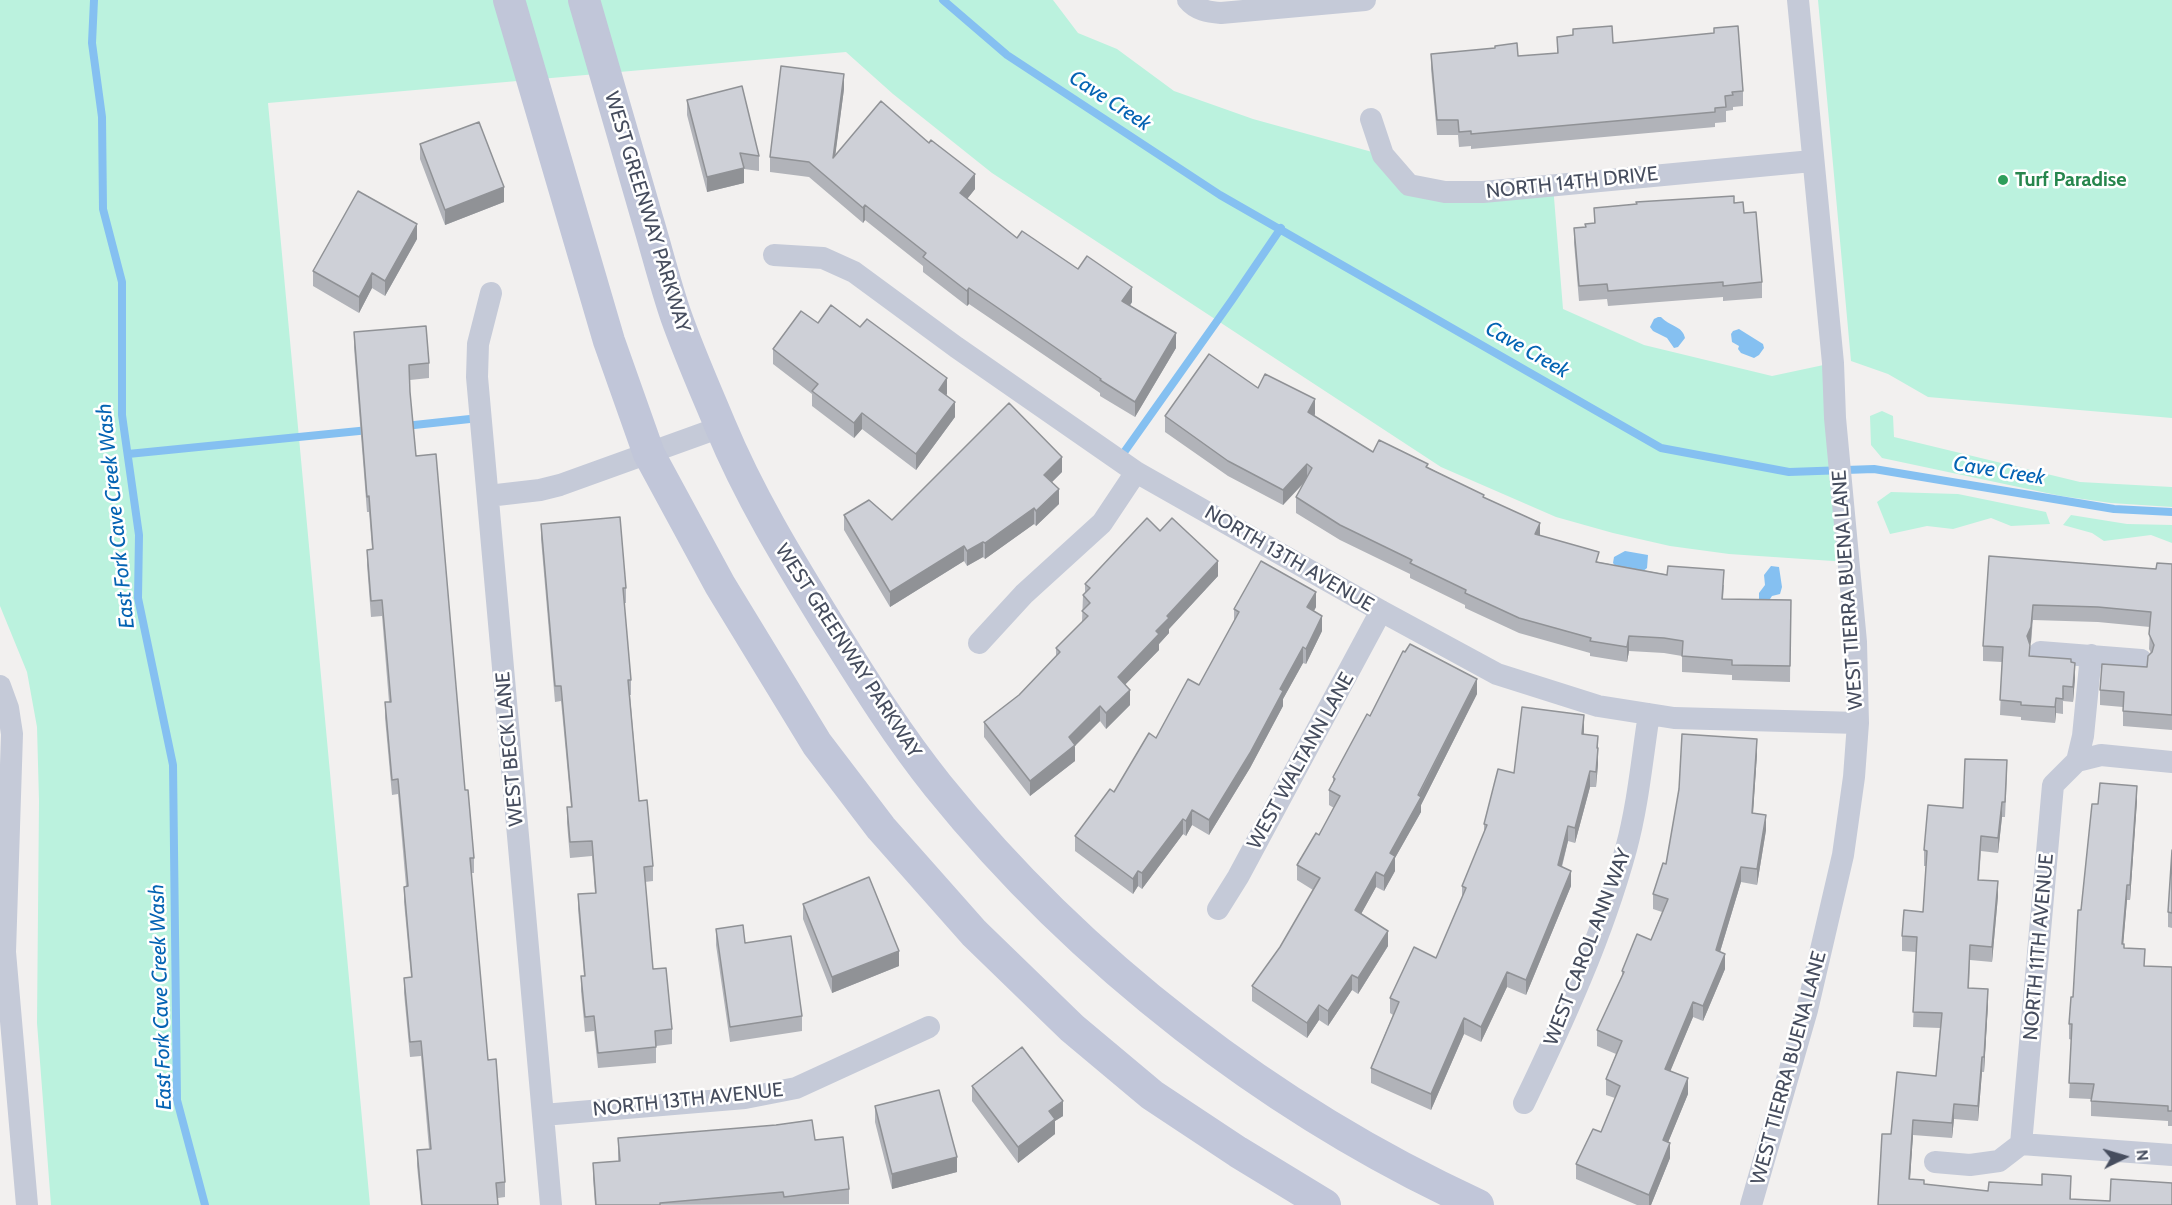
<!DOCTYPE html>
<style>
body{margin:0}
#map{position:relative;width:2172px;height:1205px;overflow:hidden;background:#f2f0ef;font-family:Cabin,sans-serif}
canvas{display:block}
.north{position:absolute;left:2094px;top:1127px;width:60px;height:60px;-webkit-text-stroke:4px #fff;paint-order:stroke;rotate:85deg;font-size:16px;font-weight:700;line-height:24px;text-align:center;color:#464d5e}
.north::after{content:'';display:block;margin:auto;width:21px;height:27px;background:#464d5e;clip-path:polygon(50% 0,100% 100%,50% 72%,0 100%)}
</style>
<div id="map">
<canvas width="2172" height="1205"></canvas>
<div class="north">N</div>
</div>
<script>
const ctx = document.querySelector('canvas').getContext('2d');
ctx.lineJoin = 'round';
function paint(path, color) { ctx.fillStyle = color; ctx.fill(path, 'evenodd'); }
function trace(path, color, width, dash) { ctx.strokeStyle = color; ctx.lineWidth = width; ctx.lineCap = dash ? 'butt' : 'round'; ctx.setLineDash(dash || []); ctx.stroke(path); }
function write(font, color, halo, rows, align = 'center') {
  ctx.font = font + ' Cabin,sans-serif'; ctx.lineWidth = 5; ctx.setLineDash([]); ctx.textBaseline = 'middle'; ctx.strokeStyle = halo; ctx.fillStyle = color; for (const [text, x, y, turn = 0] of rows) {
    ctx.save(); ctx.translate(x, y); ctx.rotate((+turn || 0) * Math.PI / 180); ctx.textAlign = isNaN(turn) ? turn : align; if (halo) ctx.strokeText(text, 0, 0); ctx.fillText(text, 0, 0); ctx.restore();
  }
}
paint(new Path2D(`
 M0 0H1053L1078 33 1117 49 1174 91 1253 119 1383 155 1409 185H1553L1563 309 1644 345 1772 376 1833 363 1848 562 1729 554 1670 546 1613 533 1556 517 1441 467 992 173 893 94 846 52 268 103 370 1205H51L37 1023 39 801 37 727 27 672 0 606Z
 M1818 0H2172V418L1928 397 1888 374 1851 361Z
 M1882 411 1893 416 1894 437 2080 482 2172 487V507L2111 503 2061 496 1882 458 1871 445 1870 416Z
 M1891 492 1958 494 2046 512 2050 524 2011 526 1991 518 1953 529 1927 526 1890 534 1877 502Z
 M2071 515 2127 524 2172 525V543L2151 535 2104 541 2092 533 2063 525Z`), '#bbf2de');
paint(new Path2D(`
 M1658 317H1661C1669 326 1683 326 1685 338L1678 347 1674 348 1667 338 1653 331 1650 327 1654 319Z
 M1739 329 1763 344 1764 348 1759 355 1754 358 1741 353 1738 349 1739 346 1732 342 1731 334 1733 331Z
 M1625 551 1648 555 1647 568 1642 572 1625 567 1617 568 1613 563 1614 557Z
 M1771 566 1779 567 1782 587 1780 594 1772 596 1768 602H1763L1759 599V593L1765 585 1764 575Z`), '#85c0f1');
trace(new Path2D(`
 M94 0 92 43 102 117 103 209 122 282V415L139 535 138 598 173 765 177 1100 205 1205
 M943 0 1007 55 1220 195 1661 448 1789 472 1874 469 2114 509 2172 512
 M405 426 479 418
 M128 454 369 430
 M1120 458 1232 300 1281 228`), '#85c0f1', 8);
trace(new Path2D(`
 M1188 0C1196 10 1208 12 1221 13L1365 0
 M1371 119 1383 155 1409 185 1445 192H1483L1812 161
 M774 255 823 258 854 272 956 347 1136 472 1381 611 1497 674 1598 706 1674 718 1858 723
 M491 293 478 344 477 377 551 1205
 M488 496 540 490 560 485 721 427
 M979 643 1024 594 1102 523 1136 472
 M2040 652 2141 660
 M0 686 8 708 12 734 5 952 27 1205
 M2077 761 2101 755 2172 762
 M1218 909 1238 877 1381 611
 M1524 1103C1563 1022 1602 937 1626 849 1638 805 1642 759 1649 714
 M543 1115 745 1098 796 1088 929 1027
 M2021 1144 2053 785 2077 761 2083 736 2091 655
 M1935 1162 1970 1165 1999 1161 2021 1144 2172 1155
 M1751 1205 1807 1010 1843 855 1854 777 1858 723 1856 642 1835 418 1833 363 1798 0`), '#c5cad8', 22);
trace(new Path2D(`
 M509 0 609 341 649 454 720 585 817 744 881 828 974 933 1072 1028 1152 1095 1238 1152 1325 1205
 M584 0C605 73 626 146 647 218 657 251 665 284 676 316 689 353 705 389 720 425 749 495 788 559 828 624 863 680 897 735 938 786 1080 962 1273 1111 1478 1205`), '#c1c6d9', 32);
paint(new Path2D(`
 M1573 29 1613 43 1743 91V106L1733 107V110L1726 111V122L1715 123V127L1471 149V146L1459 147 1458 135H1437L1431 69V54L1495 48 1518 56 1557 53V37L1573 35Z
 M844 89 835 155 975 189 967 199 1017 238 1078 269 1132 302 1130 306 1176 348 1135 417 1100 396V393L969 304 967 306 923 272V266L865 220 863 223 809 177 770 172V157Z
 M687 100 759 156V171L744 169V183L707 192 687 115Z
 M420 144 504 202 445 225 420 159Z
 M1734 203 1744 213 1762 282V298L1723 301V297L1608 306 1607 299 1579 301 1574 243V228L1585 227 1594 223V208Z
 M417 239 385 296 372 288 359 313 313 286V271Z
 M818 323 947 394 946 395 955 417 916 470 862 429 854 438 812 406V394L773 364V349Z
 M354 332 429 363V378L410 380V392L416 456 465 790 474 858V873H471L488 1060 505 1182V1197L498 1198V1205H421L417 1166V1150L429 1149 421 1056 410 1057 404 993V978L411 977 404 902V887L406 886 398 794 392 795 385 718V702H389L382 616 371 617 367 565V550L372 549 369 512H367L354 348Z
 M1258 388 1315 414 1314 416 1373 452 1428 467 1484 497 1540 536 1599 562 1724 585 1723 599 1791 600 1790 682 1732 680V675L1682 672V656L1664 653 1629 651 1627 662 1590 656V653L1519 633 1465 608V605L1410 578V574L1340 540 1296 513V497L1305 482 1283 505 1228 476 1165 432V416Z
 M1062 472 1052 482 1059 504 1036 526 1034 524 985 559 983 557 967 566 964 561 890 607 844 530V515L892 520Z
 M541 524 626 588V603H624L631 680V695H630L639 801 653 866V881L645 882 653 969 672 1029V1044L656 1046V1063L598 1068 594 1031 585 1032 581 991V976H584L578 909V894L595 893 592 856 570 858 567 823V807H571L561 701 555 702 541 539Z
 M1160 531 1218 576 1169 629V633L1159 644V650L1125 684 1130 705 1106 729 1100 721 1075 745V761L1030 796 984 737V722L1019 695 1056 656V648L1082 622 1083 595 1085 593V584Z
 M1989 556 2156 569 2172 564V730L2123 726V707L2100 705V690L2147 667 2151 653 2149 649 2150 627 2098 622 2033 620 2031 642 2030 645V656L2071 662 2075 678 2073 702 2063 701V714L2056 713 2055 723 2021 720V717L2000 715 2002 662 1983 661V646Z
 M1316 607 1314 611 1322 631 1306 664 1303 663 1283 699V706L1250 768 1209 835 1192 825 1186 836 1183 834 1142 889 1138 886 1133 894 1075 851V836L1114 792 1199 685 1234 621V609Z
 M1477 694 1421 805V812L1395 858V871L1384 891 1376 887 1361 914 1388 946 1358 994 1352 990 1328 1026 1319 1020 1307 1038 1252 1001V986L1280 947 1313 890 1297 880V865L1319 835 1334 808 1329 805V790L1333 782V777L1370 716Z
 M1584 730V734L1598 736V764L1596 787H1590L1575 843 1568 841 1562 867 1571 886 1526 995 1507 987 1481 1042 1464 1034 1431 1110 1371 1083V1068L1393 1015 1390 1013V998L1436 958 1462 897V886L1484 834V824L1514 773Z
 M1757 754 1753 813 1766 830 1757 885 1741 882 1720 952 1725 969 1703 1021 1693 1017 1670 1071 1688 1094 1668 1142 1670 1158 1651 1205H1637L1576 1179V1164L1601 1132 1615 1098 1606 1095V1079L1616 1054 1597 1046V1030L1622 976V971L1651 940 1662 912 1653 909V894L1666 864Z
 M2007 775 2005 817H2002L1998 853 1981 851 1979 880 1998 896 1992 962 1970 960 1969 988 1988 1004 1984 1072H1982L1978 1121 1954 1119 1952 1138 1913 1135 1910 1179 1924 1184 1988 1191H2071V1199L2172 1205H1878L1891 1134 1936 1076 1940 1028 1913 1027 1916 952 1902 951V936L1923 912 1926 866H1924V850L1963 808Z
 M2137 801 2130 900H2127L2123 944 2124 948 2145 966 2172 967V1126H2168V1121L2091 1116V1099L2069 1098 2072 1040 2069 1039V1024L2073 997 2081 910 2098 804Z
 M2172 850V928L2168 927V912Z
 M803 904 899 966 832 993 803 919Z
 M716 929 745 943 802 1016V1031L730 1042 716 945Z
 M972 1086 1063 1116 1055 1121V1134L1018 1163 972 1101Z
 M875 1106 957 1172 892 1189 875 1122Z
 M618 1138 815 1140 849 1189V1204L595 1205 593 1178V1163L618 1161Z`), '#b1b3b9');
paint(new Path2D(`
 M844 74V89L833 173V158Z
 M744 168V183L707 192V177Z
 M975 174V189L960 208V193Z
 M504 187V202L445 225V210Z
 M865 205V220L863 223V208Z
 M417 224V239L385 296V281Z
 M372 273V288L359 313V297Z
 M1132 287V302L1122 316V301Z
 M969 288V304L967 306V291Z
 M1176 333V348L1135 417V402Z
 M947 378V394L939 405V390Z
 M1315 399V414L1308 428V412Z
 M955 402V417L916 470V454Z
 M862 413V429L854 438V423Z
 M1062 457V472L1044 490V475Z
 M1307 464V479L1283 505V490Z
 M1059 489V504L1036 526V511Z
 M1034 508V524L985 559V543Z
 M1540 523V538L1535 534Z
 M983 542V557L967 566V551Z
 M964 546V561L890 607V592Z
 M1218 561V576L1169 629V633L1159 644V650L1118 692V677L1156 631 1167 616Z
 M1316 592V607L1307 623V607Z
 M2033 605 2031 642 2027 652V636Z
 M1322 616V631L1306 664V649Z
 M1629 636V651L1627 662V647Z
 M1303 647V663L1283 699V706L1250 768 1209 835V820Z
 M2075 663V678L2073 702V687Z
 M1477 679V694L1421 805V812L1395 858V871L1384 891V876L1390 853Z
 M1130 690V705L1106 729V713Z
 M2056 698V713L2055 723V707Z
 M1100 706V721L1074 747 1075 745V761L1030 796V781L1069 737Z
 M1584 715V730L1582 749V734Z
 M1598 736V764L1596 787 1597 748Z
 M1757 739V754L1752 828V813Z
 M1590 771V787L1575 843V828Z
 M2137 786V801L2130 900V885Z
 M2002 802V817L1998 853V838Z
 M1192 810V825L1186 836V821Z
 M1766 815V830L1757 885V869Z
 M1183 819V834L1142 889V873Z
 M1568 826V841L1558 880V865Z
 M1741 867V882L1716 965V950Z
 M1138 871V886L1133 894V879Z
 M1571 871V886L1526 995V980Z
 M1376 872V887L1355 925V910Z
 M1998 881V896L1992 962V947Z
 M2127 885V900L2122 959V944Z
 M1388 931V946L1358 994V978Z
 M899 951V966L832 993V977Z
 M1725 954V969L1703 1021V1006Z
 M1507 972V987L1481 1042V1027Z
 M1352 975V990L1328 1026V1011Z
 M1988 989V1004L1984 1072V1057Z
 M1693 1002V1017L1665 1084V1069Z
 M1319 1005V1020L1307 1038V1023Z
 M1464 1018V1034L1431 1110V1094Z
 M1982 1057V1072L1978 1121V1106Z
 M1688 1078V1094L1663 1155V1140Z
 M1063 1101V1116L1055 1121V1134L1018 1163V1147L1049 1111Z
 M1954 1104V1119L1952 1138V1123Z
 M1913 1120V1135L1909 1194V1179Z
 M1670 1143V1158L1651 1205H1649V1195Z
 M957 1157V1172L892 1189V1174Z`), '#909296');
const building = new Path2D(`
 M1612 26 1613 43 1714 33V28L1738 26 1743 91 1732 92 1733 95 1725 96 1726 107 1715 108V112L1471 134V131L1459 132 1458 120H1437L1431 54 1495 48V46L1517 43 1518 56 1558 53 1557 37 1573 35V29Z
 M781 66 844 74 833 158 881 101 929 143 931 140 975 174 960 193 1017 238 1022 231 1078 269 1087 256 1132 287 1122 301 1176 333 1135 402 1100 380 1101 379 969 288 967 291 923 257 926 253 865 205 863 208 809 162 770 157Z
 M742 86 759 156 740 153 744 168 707 177 687 100Z
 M479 122 504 187 445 210 420 144Z
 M358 191 417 224 385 281 372 273 359 297 313 271Z
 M1734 196V203L1743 202 1744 213 1756 212 1762 282 1723 286V282L1608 291 1607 284 1579 286 1574 228 1586 227 1585 224 1595 223 1594 208 1637 204 1636 202Z
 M831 305 860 327 867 319 947 378 939 390 955 402 916 454 862 413 854 423 812 391 818 384 773 349 801 311 818 323Z
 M426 326 429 363 409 365 410 392 416 456 436 454 465 790H468L474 858H470L488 1060 496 1059 505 1182 496 1183 498 1205H422L417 1150 431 1149 421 1041 410 1042 404 978 412 977 404 887 408 886 398 779 392 780 385 702H391L382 600 371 601 367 550 373 549 369 496 367 497 354 332Z
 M1209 354 1258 388 1265 374 1315 399 1308 412 1373 452 1379 440 1428 464 1426 467 1484 495 1483 497 1540 523 1535 534 1599 552 1596 562 1667 575 1668 566 1724 570 1722 599 1791 600 1790 666 1732 665V660L1682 656 1683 641 1664 638 1629 636 1627 647 1590 641 1591 638 1519 618 1465 593 1466 590 1410 563 1412 560 1340 525 1296 497 1312 468 1307 464 1283 490 1228 461 1165 416Z
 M1009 403 1062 457 1044 475 1059 489 1036 511 1034 508 985 543 983 542 967 551 964 546 890 592 844 515 869 500 892 520Z
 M620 517 626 588H623L631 680H628L639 801 647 800 653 866 644 867 653 969 666 968 672 1029 655 1031 656 1047 598 1053 594 1016 585 1017 581 976H585L578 894 596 893 592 841 570 842 567 807H572L561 686H555L541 524Z
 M1147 518 1160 531 1172 518 1218 561 1167 616 1169 618 1156 631 1159 634 1118 677 1130 690 1106 713 1100 706 1069 737 1075 745 1030 781 984 722 1019 695 1060 652 1056 648 1088 616 1082 611 1090 603 1083 595 1090 588 1085 584Z
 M1989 556 2156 569 2157 563 2172 564V715L2123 711 2124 692 2100 690 2102 664 2147 667 2148 656 2152 652 2154 645 2149 634 2151 612 2098 607 2033 605 2031 627 2027 636 2030 645 2029 656 2071 659V662L2075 663 2073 687 2063 686V699L2056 698 2055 707 2021 705V702L2000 700 2003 647 1983 646Z
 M1261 561 1316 592 1307 607 1322 616 1306 649 1303 647 1280 689 1283 691 1250 753 1209 820 1192 810 1186 821 1183 819 1142 873 1138 871 1133 879 1075 836 1110 789 1114 792 1149 733 1156 738 1188 679 1199 685 1239 612 1234 609Z
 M1410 644 1477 679 1418 795 1421 797 1390 853 1395 856 1384 876 1376 872 1355 910 1388 931 1358 978 1352 975 1328 1011 1319 1005 1307 1023 1252 986 1280 947 1320 878 1297 865 1316 833 1319 835 1340 796 1329 790 1335 779 1333 777 1367 714 1370 716 1403 651 1405 652Z
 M1522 707 1584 715 1582 734 1598 736 1597 748H1598L1596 772 1590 771 1575 828 1568 826 1558 865 1571 871 1526 980 1507 972 1481 1027 1464 1018 1431 1094 1371 1068 1399 1002 1390 998 1414 947 1436 958 1466 888 1462 886 1487 825 1484 824 1498 769 1514 773Z
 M1682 734 1757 739 1752 813 1766 815 1757 869 1741 867 1716 950 1725 954 1703 1006 1693 1002 1665 1069 1688 1078 1663 1140 1670 1143 1649 1195 1576 1164 1593 1129 1601 1132 1620 1086 1606 1079 1622 1041 1597 1030 1624 972 1622 971 1637 934 1651 940 1668 899 1653 894 1663 863 1666 864 1670 841 1679 789Z
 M1965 759 2007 760 2005 802H2002L1998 838 1981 836 1978 880 1998 881 1992 947 1970 945 1968 988 1988 989 1984 1057H1982L1978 1106 1954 1104 1952 1123 1913 1120 1909 1179 1924 1180V1184L1988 1191 1989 1182 2042 1185V1174L2071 1176 2070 1199 2110 1201 2111 1179 2172 1183V1205H1878L1882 1134H1891L1897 1072 1936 1076 1942 1013 1913 1012 1917 937 1902 936 1904 910 1923 912 1927 851 1924 850 1928 805 1963 808Z
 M2100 783 2137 786 2130 885H2127L2122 944H2124V948L2145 949 2144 966 2172 967V1111H2168V1106L2091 1101 2094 1084 2069 1083 2072 1024H2069L2071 997H2073L2078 910H2081L2092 804H2098Z
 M2172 850V913L2168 912Z
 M869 877 899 951 832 977 803 904Z
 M743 925 745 943 791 936 802 1016 730 1027 716 929Z
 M1022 1047 1063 1101 1049 1111 1055 1119 1018 1147 972 1086Z
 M939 1090 957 1157 892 1174 875 1106Z
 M812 1120 815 1140 843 1137 849 1189 784 1197 783 1192 660 1203V1205H596L593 1163 620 1161 618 1138 776 1125Z`);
paint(building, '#ced0d7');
trace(building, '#909296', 1.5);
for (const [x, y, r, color] of [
 [2003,180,6,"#2e9e5b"]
]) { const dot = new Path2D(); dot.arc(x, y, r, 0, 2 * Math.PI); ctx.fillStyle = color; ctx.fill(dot); trace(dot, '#fff', 2); }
write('bold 20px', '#27864d', '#fff', [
 ["Turf Paradise",2015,180]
], 'left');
write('20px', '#464d5e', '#fff', [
 ["NORTH 14TH DRIVE",1572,183,-6],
 ["WEST GREENWAY PARKWAY",647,212,73],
 ["NORTH 13TH AVENUE",1289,559,30],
 ["WEST TIERRA BUENA LANE",1848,590,-94],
 ["WEST GREENWAY PARKWAY",848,651,57],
 ["WEST BECK LANE",510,749,-95],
 ["WEST WALTANN LANE",1301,761,-61],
 ["WEST CAROL ANN WAY",1588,947,-69],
 ["NORTH 11TH AVENUE",2039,947,-85],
 ["WEST TIERRA BUENA LANE",1789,1068,-75],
 ["NORTH 13TH AVENUE",688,1100,-6]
]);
write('italic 21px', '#0463b3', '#fff', [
 ["Cave Creek",1110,101,33],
 ["Cave Creek",1527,350,30],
 ["Cave Creek",1999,471,9],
 ["East Fork Cave Creek Wash",116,516,-96],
 ["East Fork Cave Creek Wash",161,997,-92]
]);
</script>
